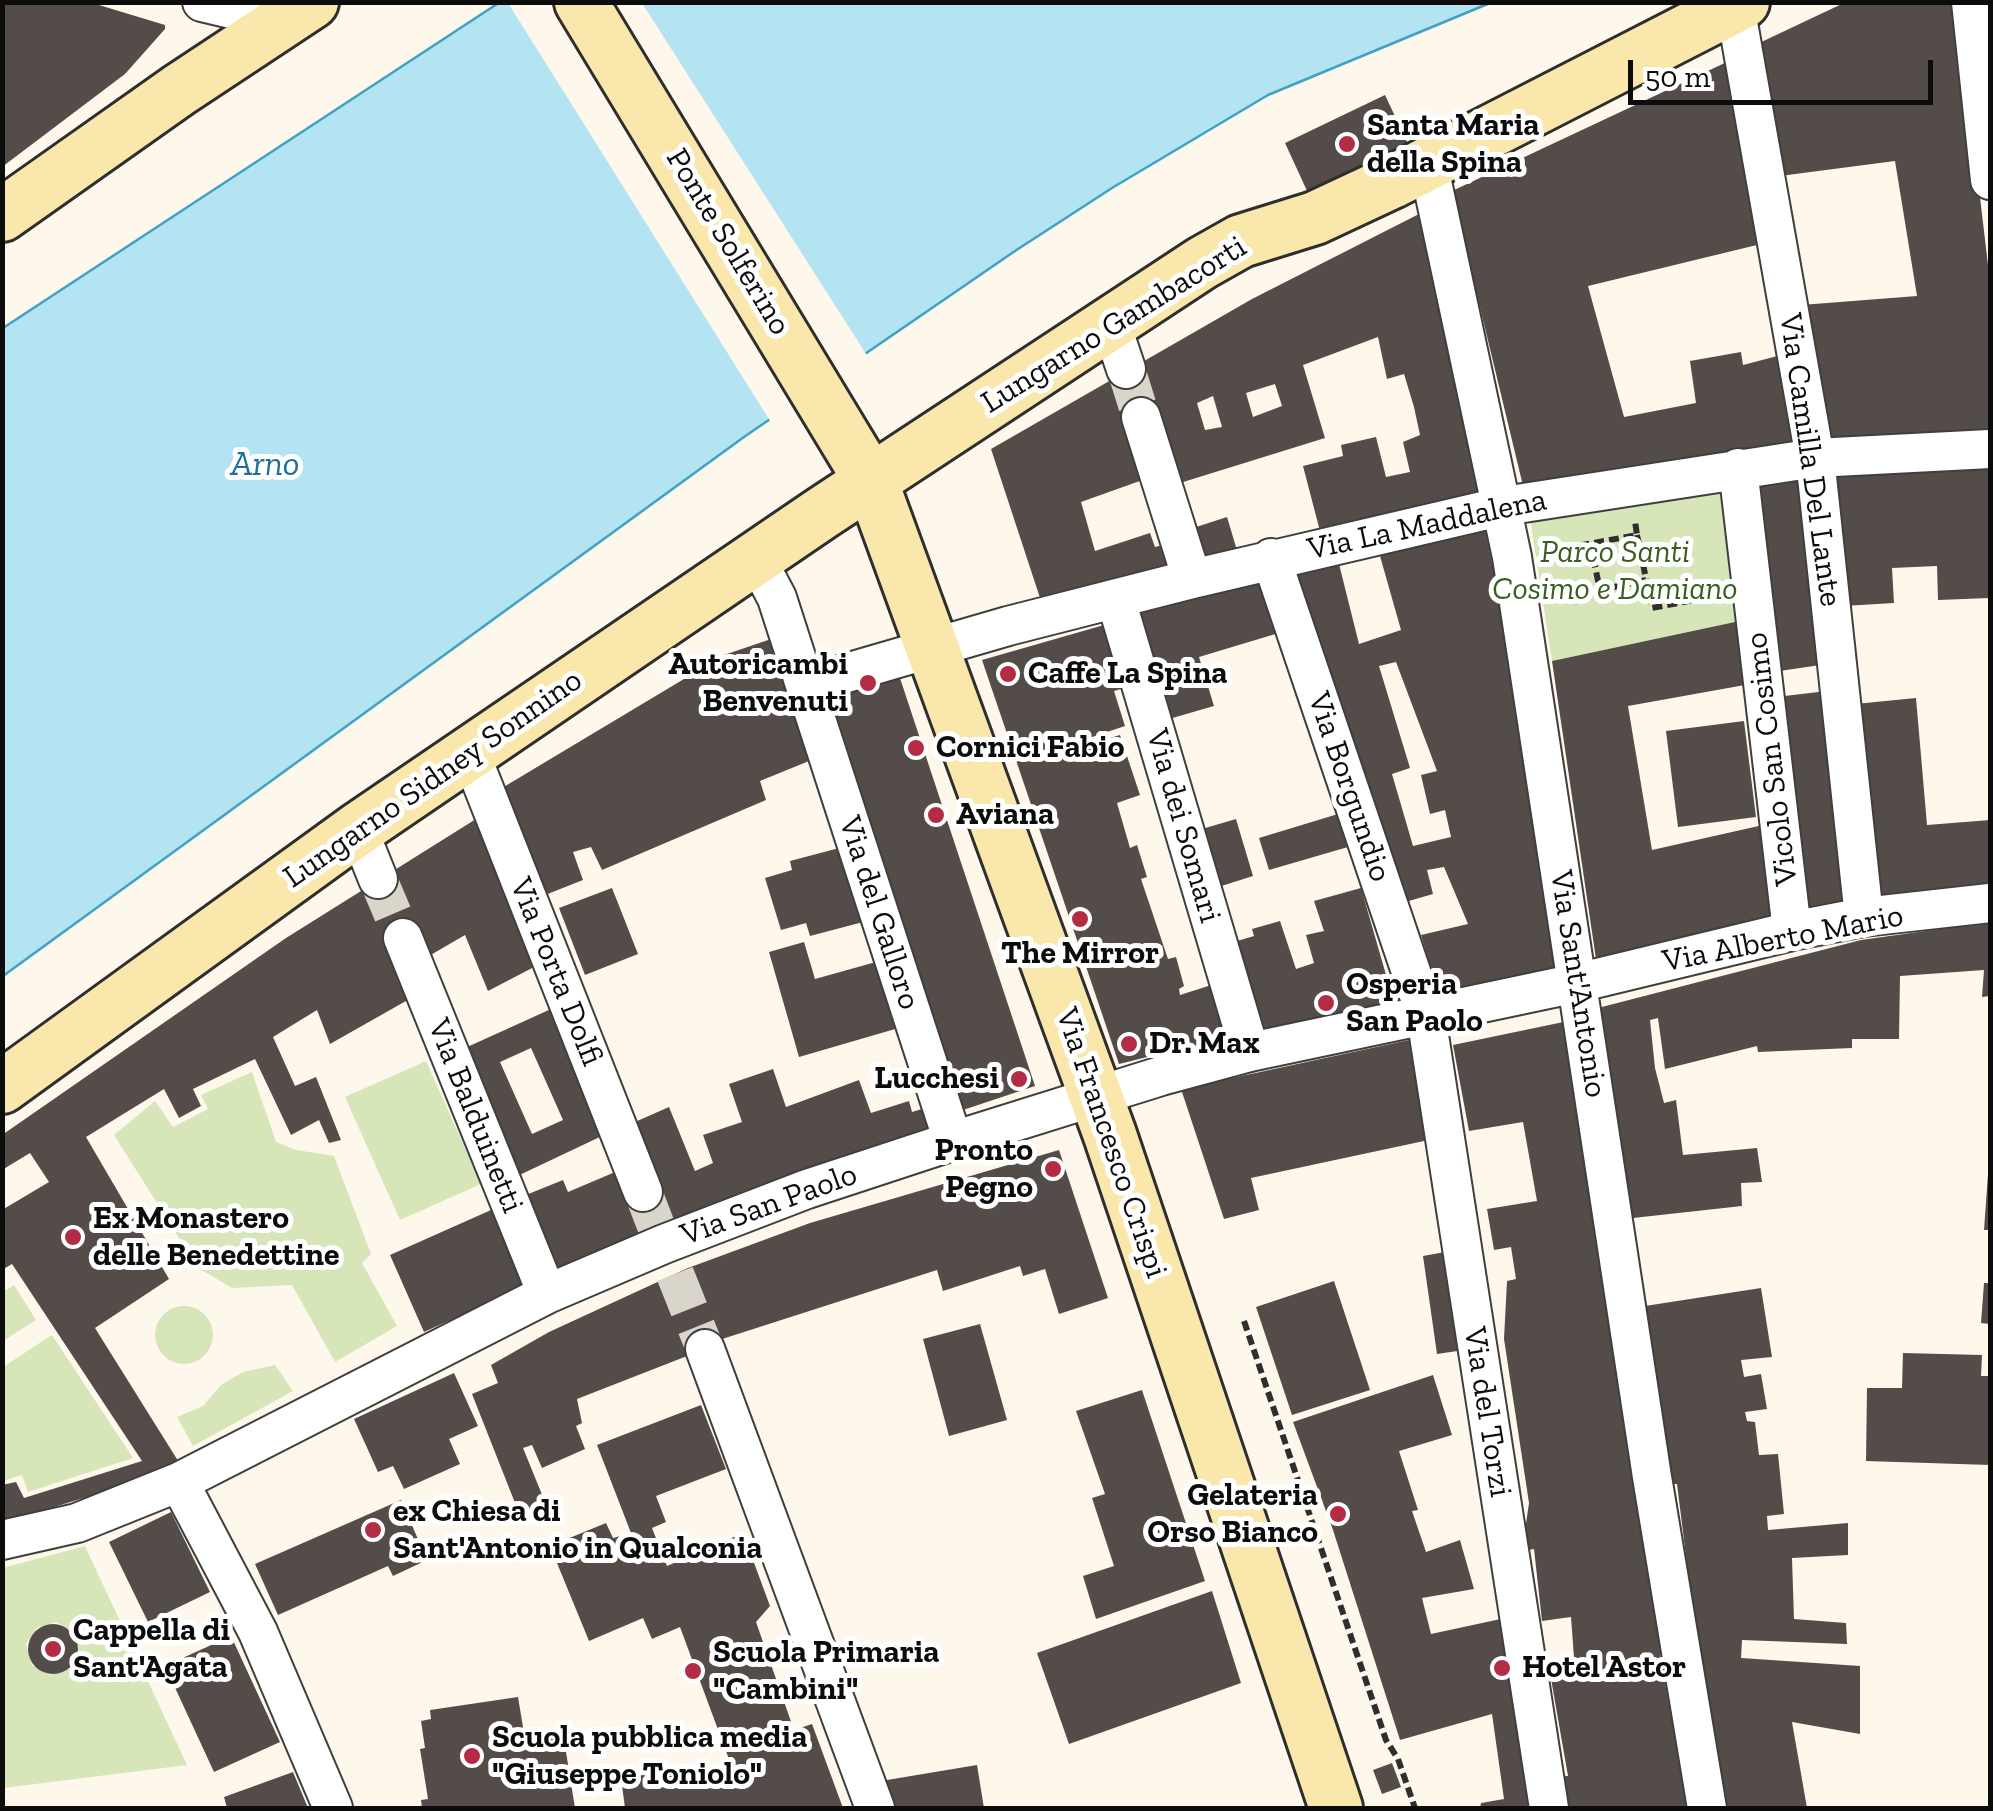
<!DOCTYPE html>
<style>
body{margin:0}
#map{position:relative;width:1993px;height:1811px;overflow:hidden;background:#fef8ec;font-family:"Zilla Slab",serif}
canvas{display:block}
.frame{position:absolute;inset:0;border:5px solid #0c0c0c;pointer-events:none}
.scale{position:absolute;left:1628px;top:60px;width:305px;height:45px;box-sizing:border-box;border:5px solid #0c0c0c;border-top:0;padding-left:12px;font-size:30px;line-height:35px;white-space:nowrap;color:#0c0c0c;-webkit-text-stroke:8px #fff;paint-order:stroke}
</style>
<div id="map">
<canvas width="1993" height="1811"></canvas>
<div class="frame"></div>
<div class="scale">50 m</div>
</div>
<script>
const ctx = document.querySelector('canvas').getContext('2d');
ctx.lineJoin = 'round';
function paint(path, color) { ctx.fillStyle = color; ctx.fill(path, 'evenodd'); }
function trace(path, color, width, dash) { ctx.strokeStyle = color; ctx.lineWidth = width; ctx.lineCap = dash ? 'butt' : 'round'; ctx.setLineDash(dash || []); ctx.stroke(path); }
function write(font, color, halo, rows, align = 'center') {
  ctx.font = font + ' "Zilla Slab",serif'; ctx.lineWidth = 10; ctx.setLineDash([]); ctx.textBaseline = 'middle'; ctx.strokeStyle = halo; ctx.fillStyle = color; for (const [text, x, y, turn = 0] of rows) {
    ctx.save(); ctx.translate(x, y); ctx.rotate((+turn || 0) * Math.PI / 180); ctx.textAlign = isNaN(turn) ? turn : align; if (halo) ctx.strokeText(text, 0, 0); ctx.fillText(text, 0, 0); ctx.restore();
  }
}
paint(new Path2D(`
 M1731 475 1749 619 1552 661 1529 511Z
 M426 1061 481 1184 400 1220 345 1097Z
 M252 1072 276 1142 296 1150 334 1156 371 1254 362 1263 397 1326 335 1362 292 1285 232 1288 198 1268 114 1135 155 1101 173 1127 208 1109 201 1095Z
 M14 1285 36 1320 3 1341V1292Z
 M155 1335a29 29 0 1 1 58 0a29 29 0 1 1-58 0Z
 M52 1335 133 1458 28 1492 22 1475 3 1481V1367Z
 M275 1365 293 1391 193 1446 177 1417 203 1406 221 1385 243 1372Z
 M85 1546 187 1765 3 1788V1568ZM56 1622 74 1632 79 1653 68 1670 50 1675 32 1665 26 1644 37 1628Z`), '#d6e6b8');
const water = new Path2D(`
 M500 2 1490 3 1268 95 1112 188 1015 251 744 437 3 976V328Z`);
paint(water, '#b4e3f2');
trace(water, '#3fa1c5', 2.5);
paint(new Path2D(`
 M508 3H642L868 357 772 424Z`), '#fef8ec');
paint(new Path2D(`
 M2 2H89L165 25V29L125 74 2 167Z
 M1846 2H1957L1990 282V437L1823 447 1801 305 1917 296 1895 161 1780 176 1755 45Z
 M1729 61 1761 244 1588 286 1624 417 1696 403 1690 361 1741 352 1743 365 1785 354 1802 449 1524 490 1452 191Z
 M1385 95 1409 146 1308 193 1285 143Z
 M1419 214 1482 497 1321 535 1303 466 1343 456 1341 445 1376 437 1386 477 1410 472 1403 442 1420 435 1414 407 1404 374 1387 379 1378 337 1303 365 1325 438 1180 483 1151 477 1081 502 1095 551 1150 533 1155 547 1166 544 1173 566 1043 607 991 449 1252 299ZM1275 384 1282 406 1253 417 1246 393ZM1213 396 1222 427 1205 430 1197 403Z
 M1990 464V598L1938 600 1937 566 1892 568 1894 603 1844 606 1827 472Z
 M1803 477 1827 664 1773 672 1747 484Z
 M1227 517 1239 557 1205 566 1193 528Z
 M1483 520 1500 600 1557 974 1440 998 1421 935 1468 924 1444 867 1427 870 1433 894 1395 905 1290 573 1338 560 1359 644 1401 630 1380 556 1399 551 1397 541ZM1396 662 1437 771 1421 775 1430 814 1445 810 1451 837 1413 846 1392 774 1410 768 1379 666Z
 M1263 577 1282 632 1199 657 1214 706 1162 721 1131 616Z
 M1749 619 1756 683 1628 706 1652 850 1772 823 1782 917 1597 966 1552 661Z
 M1111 623 1132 686 1114 691 1125 726 1089 738 1091 744 1120 735 1140 795 1117 803 1130 848 1137 845 1147 877 1141 879 1168 959 1176 957 1184 986 1179 989 1180 995 1221 982 1236 1035 1119 1064 982 660Z
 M774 638 809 761 760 781 766 800 602 870 591 847 573 852 583 880 540 897 497 791 724 655Z
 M896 666 1035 1086 954 1113 824 694Z
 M1827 691 1854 902 1804 909 1776 697Z
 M1916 698 1927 825 1990 820V885L1875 899 1855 704Z
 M1744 721 1756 817 1678 827 1666 731Z
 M1338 814 1348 847 1269 870 1259 838Z
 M476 819 534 967 488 991 465 935 429 956 413 997 330 1044 317 1010 273 1037 295 1086 316 1077 341 1140 329 1143 319 1120 291 1135 255 1059 193 1089 201 1106 179 1118 164 1089 86 1137 169 1279 95 1328 180 1464 152 1477 2 1523V1485L16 1482 24 1498 142 1461 12 1264 2 1270V1210L49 1182 30 1153 2 1170V1135L286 938Z
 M1236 819 1253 876 1212 889 1195 831Z
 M843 847 863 922 810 936 806 923 781 930 765 878 792 870 790 861Z
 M612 888 638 954 585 975 559 908Z
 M1361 888 1395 1006 1257 1038 1227 944 1254 936 1252 929 1280 921 1296 969 1314 963 1306 935 1324 931 1314 901Z
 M1990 922V996L1982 997 1984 970 1900 976 1899 1039H1852V1048L1758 1052 1757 1046 1665 1069 1658 1018 1650 1020 1655 1068 1664 1103 1676 1100 1683 1155 1757 1148 1762 1182 1741 1183 1742 1206 1633 1218 1598 1008 1861 940Z
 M804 942 815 979 883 960 902 1027 799 1057 769 952Z
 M551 1009 604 1135 509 1180 454 1053ZM531 1048 563 1120 532 1134 500 1062Z
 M1573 1020 1644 1494 1661 1661 1688 1808H1559L1553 1776H1568L1550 1673 1575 1671 1571 1617 1542 1621 1534 1549 1522 1551 1529 1503 1504 1339 1507 1281 1516 1279 1511 1247 1494 1250 1487 1209 1537 1201 1523 1122 1469 1131 1453 1045Z
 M1423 1037 1438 1138 1251 1178 1259 1210 1224 1219 1181 1089Z
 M773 1069 786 1107 859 1080 871 1113 909 1101 912 1112 925 1108 932 1129 549 1275 516 1199 563 1180 568 1192 627 1167 639 1197 661 1187 635 1122 669 1107 695 1171 713 1163 703 1135 742 1122 729 1084Z
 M1059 1150 1108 1298 1059 1314 1045 1269 1023 1276 1020 1266 943 1291 937 1270 716 1341 705 1349 577 1399 582 1423 576 1426 585 1449 542 1468 532 1445 523 1448 545 1502 519 1513 472 1394 498 1383 491 1365 549 1332 688 1268 810 1223Z
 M1988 1174H1990V1230H1984Z
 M500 1206 534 1282 424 1332 390 1255Z
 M1456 1250 1471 1349 1437 1354 1423 1256Z
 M1334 1281 1370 1390 1292 1415 1256 1307Z
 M1984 1283H1990V1324L1981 1323Z
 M1761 1288 1772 1357 1741 1360 1744 1377 1761 1374 1767 1409 1745 1412 1747 1421 1755 1422 1759 1455 1778 1454 1784 1514 1767 1516 1768 1530 1848 1523V1555L1792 1558 1794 1619 1846 1623 1847 1644 1742 1640 1741 1658 1860 1666V1734L1792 1722 1807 1808H1725L1696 1636 1677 1484H1671L1645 1306Z
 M980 1324 1007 1420 949 1436 923 1339Z
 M1903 1353 1982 1355 1981 1376H1990V1465L1866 1461 1867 1388H1902Z
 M454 1373 478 1426 449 1439 460 1464 404 1489 393 1466 378 1472 354 1419Z
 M1433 1375 1452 1435 1399 1451 1418 1510 1412 1511 1426 1552 1460 1540 1474 1589 1422 1598 1431 1634 1510 1617 1541 1808H1480L1481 1803 1504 1799 1492 1714 1400 1740 1333 1530 1293 1422Z
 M1142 1390 1205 1581 1096 1619 1083 1576 1114 1566 1092 1498 1105 1494 1076 1411Z
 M701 1405 726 1469 656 1496 666 1522 652 1528 667 1566 743 1533 770 1606 756 1622 794 1730 812 1724 843 1808H625L621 1778 687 1769 690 1787 733 1780 730 1762 680 1627 652 1639 643 1618 589 1641 550 1546 606 1523 613 1538 631 1533 597 1445Z
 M401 1500 427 1560 393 1576 388 1566 278 1615 255 1564Z
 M171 1512 210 1592 148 1622 109 1542Z
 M1212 1591 1241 1683 1069 1744 1037 1653Z
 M28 1649a25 25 0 1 1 50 0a25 25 0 1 1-50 0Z
 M231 1636 280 1742 214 1772 165 1666Z
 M518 1697 524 1733 562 1727 575 1808H422L421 1800 428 1799 420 1749 425 1748 421 1721 431 1719 430 1710Z
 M1392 1763 1401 1787 1382 1794 1373 1770Z
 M977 1765 984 1808H891L881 1781Z
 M293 1772 308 1808H227L224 1797Z`), '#544c49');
trace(new Path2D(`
 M1126 369 1141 417
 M378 879 403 938
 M643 1192 658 1231
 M675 1274 705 1349`), '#dad5ca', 38, [38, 19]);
const street = new Path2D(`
 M202 2 282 21
 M1971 2 1990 180
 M1735 6 1815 458 1864 917
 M1428 163 1512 557 1652 1477 1707 1808
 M1110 321 1126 369
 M1141 417 1192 579
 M1738 468 1792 931
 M756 558 777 598 805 685 1008 626 1192 579 1504 506 1815 458 1990 449
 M1271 558 1426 1016 1549 1808
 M1116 600 1250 1052
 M805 685 953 1141
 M470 753 643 1192
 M358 829 378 879
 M403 938 547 1294
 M705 1349 875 1808
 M179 1482 258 1632 333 1808
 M2 1540 77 1523 179 1482 547 1294 664 1244 807 1189 953 1141 1161 1076 1250 1052 1577 983 1792 931 1864 917 1990 903`);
const secondary = new Path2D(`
 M581 2 872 483 1110 1135 1336 1808
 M2 215 179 90 312 2
 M2 1087 358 829 822 513 1202 263 1241 241 1315 218 1392 182 1743 2`);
trace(street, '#3f3f3f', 42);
trace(secondary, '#2e2e2e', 58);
trace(new Path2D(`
 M1637 535 1652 608 1715 596
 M1590 543 1600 590 1646 580
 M1550 551 1637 535 1635 521
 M1244 1321 1386 1740 1398 1759 1415 1808`), '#2e2e2e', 6, [10, 5]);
trace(street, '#fff', 38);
trace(secondary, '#fae7ab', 52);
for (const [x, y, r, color] of [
 [1347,144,10,"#b42c44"],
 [1008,674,10,"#b42c44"],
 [868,683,10,"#b42c44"],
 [916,748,10,"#b42c44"],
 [936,815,10,"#b42c44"],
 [1080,919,10,"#b42c44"],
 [1326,1003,10,"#b42c44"],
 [1129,1044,10,"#b42c44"],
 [1019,1079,10,"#b42c44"],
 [1053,1169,10,"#b42c44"],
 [73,1237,10,"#b42c44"],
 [1338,1514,10,"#b42c44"],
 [373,1530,10,"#b42c44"],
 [53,1649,10,"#b42c44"],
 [1502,1668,10,"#b42c44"],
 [693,1671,10,"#b42c44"],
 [472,1756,10,"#b42c44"]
]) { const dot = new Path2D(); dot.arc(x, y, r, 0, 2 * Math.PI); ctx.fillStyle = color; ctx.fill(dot); trace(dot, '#fff', 4); }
write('bold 32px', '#0c0c0c', '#fff', [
 ["Santa Maria",1367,126],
 ["della Spina",1367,163],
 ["Autoricambi",848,665,"right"],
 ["Benvenuti",848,702,"right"],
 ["Caffe La Spina",1028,674],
 ["Cornici Fabio",936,748],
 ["Aviana",956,815],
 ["The Mirror",1080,954,"center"],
 ["Osperia",1346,985],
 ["San Paolo",1346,1022],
 ["Dr. Max",1149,1044],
 ["Lucchesi",999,1079,"right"],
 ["Pronto",1033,1151,"right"],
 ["Pegno",1033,1188,"right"],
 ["Ex Monastero",93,1219],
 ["delle Benedettine",93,1256],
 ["Gelateria",1318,1496,"right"],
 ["Orso Bianco",1318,1533,"right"],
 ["ex Chiesa di",393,1512],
 ["Sant'Antonio in Qualconia",393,1549],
 ["Cappella di",73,1631],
 ["Sant'Agata",73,1668],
 ["Scuola Primaria",713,1653],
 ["\"Cambini\"",713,1690],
 ["Hotel Astor",1522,1668],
 ["Scuola pubblica media",492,1738],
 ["\"Giuseppe Toniolo\"",492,1775]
], 'left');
write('32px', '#0c0c0c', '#fff', [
 ["Ponte Solferino",728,242,59],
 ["Lungarno Gambacorti",1114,325,-32],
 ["Via Camilla Del Lante",1810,460,82],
 ["Via La Maddalena",1427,525,-12],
 ["Vicolo San Cosimo",1772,759,-97],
 ["Lungarno Sidney Sonnino",433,779,-35],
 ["Via Borgundio",1349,787,71],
 ["Via dei Somari",1183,826,74],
 ["Via del Galloro",879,913,72],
 ["Via Alberto Mario",1783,939,-11],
 ["Via Porta Dolfi",556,972,68],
 ["Via Sant'Antonio",1578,984,81],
 ["Via Balduinetti",475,1116,68],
 ["Via Francesco Crispi",1111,1143,71],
 ["Via San Paolo",769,1205,-20],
 ["Via del Torzi",1487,1412,81]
]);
write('italic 32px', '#366020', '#fff', [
 ["Parco Santi",1615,553],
 ["Cosimo e Damiano",1615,590]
]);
write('italic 35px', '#1d7197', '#fff', [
 ["Arno",265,465]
]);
</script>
